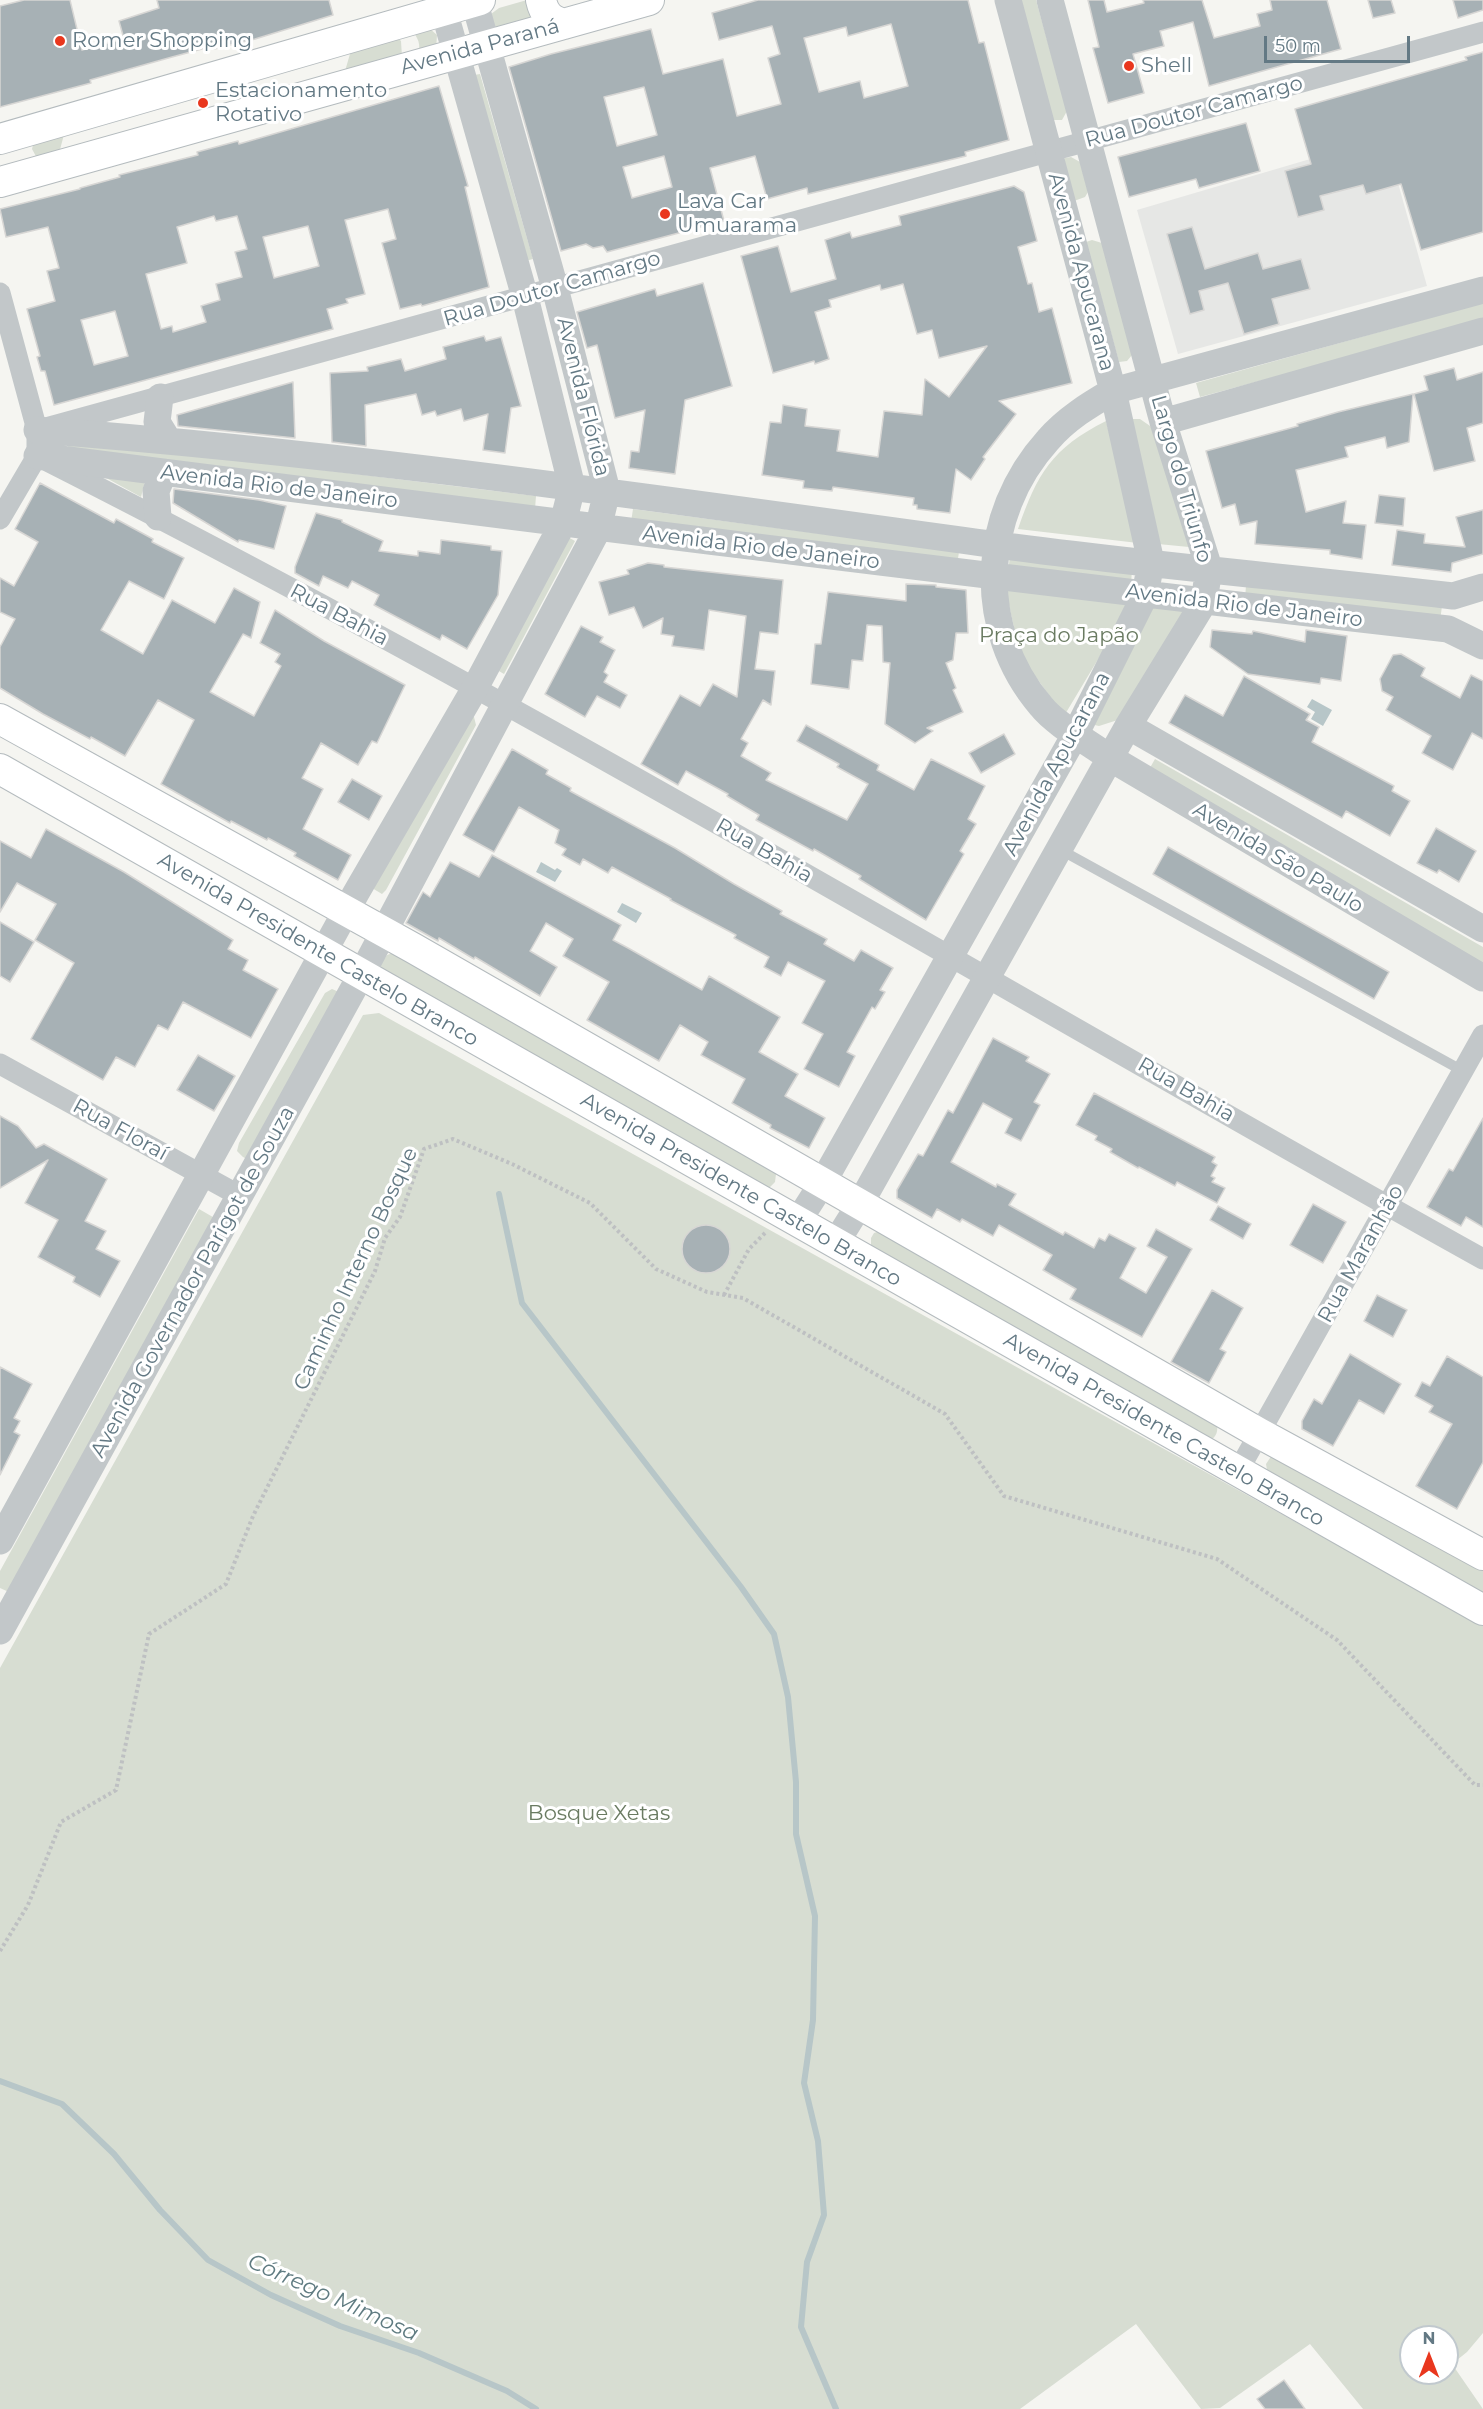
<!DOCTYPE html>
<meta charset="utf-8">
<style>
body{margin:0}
#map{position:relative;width:1483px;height:2409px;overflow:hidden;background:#f5f5f1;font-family:Montserrat,sans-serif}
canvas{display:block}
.north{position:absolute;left:1399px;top:2325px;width:60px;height:60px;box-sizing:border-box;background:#fff;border:2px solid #c1c9ce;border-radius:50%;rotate:0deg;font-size:16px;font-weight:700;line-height:24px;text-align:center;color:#637984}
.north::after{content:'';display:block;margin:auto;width:21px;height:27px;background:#e9371e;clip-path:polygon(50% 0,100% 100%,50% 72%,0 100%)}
.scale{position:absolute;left:1264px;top:36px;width:146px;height:27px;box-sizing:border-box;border:3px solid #637984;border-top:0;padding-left:8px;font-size:18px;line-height:21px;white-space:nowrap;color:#637984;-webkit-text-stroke:4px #fff;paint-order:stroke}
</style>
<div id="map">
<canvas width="1483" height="2409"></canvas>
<div class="north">N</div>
<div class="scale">50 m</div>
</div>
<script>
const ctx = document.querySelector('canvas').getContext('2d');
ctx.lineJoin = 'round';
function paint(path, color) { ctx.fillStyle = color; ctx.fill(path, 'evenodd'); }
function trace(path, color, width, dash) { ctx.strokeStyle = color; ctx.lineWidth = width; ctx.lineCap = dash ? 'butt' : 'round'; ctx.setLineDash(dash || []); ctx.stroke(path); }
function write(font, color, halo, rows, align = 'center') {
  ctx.font = font + ' Montserrat,sans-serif'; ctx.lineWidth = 6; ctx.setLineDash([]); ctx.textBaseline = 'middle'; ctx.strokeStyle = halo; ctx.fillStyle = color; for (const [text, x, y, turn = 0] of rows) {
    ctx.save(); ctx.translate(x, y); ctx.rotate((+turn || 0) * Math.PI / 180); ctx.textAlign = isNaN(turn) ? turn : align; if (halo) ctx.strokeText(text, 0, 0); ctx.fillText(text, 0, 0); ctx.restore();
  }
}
paint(new Path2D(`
 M1385 137 1427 286 1178 354 1137 210Z`), '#e6e7e5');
paint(new Path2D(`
 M527 0 543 23 495 32 491 14 499 8Z
 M1014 0H1036L1067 111 1062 120H1052Z
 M429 28 437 35 436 50 418 57C421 44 419 38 410 29Z
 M395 35 401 41 402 57 343 78 352 47Z
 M480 74 533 259 521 262 468 76Z
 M66 127 58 157 38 160 32 149 34 141Z
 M1071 157 1080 162 1088 192 1085 197 1074 201 1062 162 1065 158Z
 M1092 240 1102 243 1132 355 1127 361 1119 362 1086 242Z
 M1483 303V321L1200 397 1196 383Z
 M1122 419H1140L1153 428 1189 547 1158 544Z
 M1106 421 1138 543 1018 529C1037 474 1052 448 1106 421Z
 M69 439 536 496 535 509 67 453Z
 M99 474 145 481 141 497Z
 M633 509 959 552 957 565 631 522Z
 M566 536 575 541 504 674 492 667Z
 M1010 556 1132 569 1131 585 1008 572Z
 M1246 585 1442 606 1440 621 1245 600Z
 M1005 587 1133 601 1064 716 1020 655Z
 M1147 604 1188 609 1124 718 1099 726 1077 721Z
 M471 716 474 717 476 725 386 890 382 894 372 888Z
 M1155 759 1483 947V963L1147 773Z
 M393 953 773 1170 776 1174 775 1182 768 1189 382 972 379 966 387 955Z
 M332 989 339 992 249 1160 243 1157 237 1151 239 1143 325 993Z
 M379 1013 1483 1626V2333L1467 2352 1452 2364 1483 2409H1363L1310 2344 1220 2408 1201 2409 1136 2324 1020 2409H0V1668L363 1015ZM1411 2337H1447V2373H1411Z
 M199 1209 218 1220 11 1593 0 1588V1571Z
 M880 1231 1217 1423C1218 1431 1217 1436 1210 1441L871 1247V1238L874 1233Z
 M1272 1455H1282L1483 1570V1597L1268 1475 1266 1464Z`), '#d7ddd2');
paint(new Path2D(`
 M1312 699 1332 710 1323 726 1311 719 1315 712 1307 707Z
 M541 862 555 870 557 868 562 871 555 882 536 872Z
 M622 903 642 913 636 923 617 912Z`), '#b7c6c8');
trace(new Path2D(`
 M499 1194 522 1303 741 1587 774 1634 788 1697 796 1782V1834L815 1916 813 2020 804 2083 818 2141 824 2215 807 2262 801 2327 836 2409
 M0 2081 62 2104 114 2154 160 2210 208 2260 271 2295 340 2326 419 2353 507 2391 536 2409`), '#b7c6c8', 6);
const building = new Path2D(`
 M24 0H70L82 50 124 39 119 21 159 8 157 0H329L333 15 255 39 214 49 213 46 172 57 90 80 91 83 0 107V6Z
 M758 0H968L979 43 984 42 1009 140 965 152 966 156 808 194 807 188 767 199 755 156 710 168 724 221 607 252 603 246 593 248 586 244 561 251 509 67 551 54 651 29 663 74 723 59 737 116 781 104 768 58 780 54 772 26 719 40 712 13ZM891 24 908 86 864 98 860 81 819 92 804 38 846 27 848 36ZM644 87 657 135 617 146 604 97ZM664 156 672 187 632 198 623 167Z
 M1088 0H1104L1107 12 1144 3 1143 0H1202L1214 38 1260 26 1257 14 1272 10 1270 0H1327L1341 49 1209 86 1193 22 1160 31 1164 46 1133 54 1144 93 1108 103 1093 48 1099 47Z
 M1368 0H1391L1395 13 1373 18Z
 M1453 0H1483V10L1458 18Z
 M1483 52V232L1421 250 1401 184 1366 194 1363 185 1320 196 1324 210 1298 217 1285 171 1311 164 1295 109 1467 60 1465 57Z
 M439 86 468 186 465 187 489 287 422 306 421 304 400 309 382 243 396 239 388 209 345 220 365 294 346 299 348 303 327 309 333 329 54 405 45 371H41L37 357 40 356 27 309 55 301 47 271 59 268 48 227 6 237 0 209 80 189V188L120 177 119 175 198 155 197 152 238 141 239 144ZM214 216 216 221 237 216 247 249 235 252 242 277 216 284 220 300 201 306 206 322 173 332 172 326 161 329 146 274 187 263 177 227ZM308 226 319 266 274 278 263 237ZM115 311 128 356 94 365 81 320Z
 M1246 123 1260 171 1199 188 1196 179 1129 197 1118 157Z
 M1014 186 1024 192 1037 241 1018 247 1028 284 1032 283 1039 312 1052 308 1072 383 999 401 1016 414 983 457 985 459 971 480 956 469 950 513 917 509V505H913L914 498 833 487 832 491 803 488 804 481 762 475 770 422 781 423 783 405 807 409 805 426 840 430 837 451 878 457 884 411 922 415 925 379 949 397 987 346 939 358 932 330 917 334 903 284 881 290 880 285 829 300 831 307 815 312 829 359 815 364 814 361 773 373 741 256 778 246 791 292 836 279 825 240 850 232 852 238 901 225 899 216Z
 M1192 227 1205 269 1258 253 1263 269 1301 259 1310 289 1272 299 1279 324 1244 334 1228 283 1199 291 1204 310 1190 314 1167 234Z
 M703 283 732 386 685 400 675 474 629 468 631 451 639 452 645 410 615 418 597 345 587 348 577 312 655 289 657 296Z
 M484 336 486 341 501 337 521 406 511 408 505 453 483 450 488 414 464 421 461 409 437 416 435 411 422 415 416 394 365 405 366 446 332 442 330 373 368 371 367 367 401 359 405 371 446 359 443 347Z
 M1454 368 1457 380 1483 372V423L1467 428 1475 461 1434 471 1414 394 1428 390 1424 376Z
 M293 382 295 438 178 426 177 415Z
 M1413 394 1409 442 1387 448 1385 437 1345 447 1348 457 1296 470 1306 512 1346 501 1343 523 1366 525 1362 559 1330 554V550L1255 544 1257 521 1240 525 1235 504 1222 508 1206 451 1298 426 1297 424 1338 412Z
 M40 483 114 523 116 519 153 539 152 542 184 558 164 599 129 581 101 630 143 654 172 600 215 623 234 588 260 602 251 638 243 634 210 692 254 716 281 666 275 662 280 654 260 643 275 610 324 641 405 685 377 743 372 741 358 765 321 743 302 778 323 789 303 829 351 855 338 880 294 856 296 853 268 838 267 840 231 821 230 823 161 784 194 720 158 700 125 756 91 737 90 739 43 714 0 688V647L15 619 0 612V578L14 586 38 542 15 529Z
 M174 489 259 500 286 506 274 549 239 540 238 542 173 503Z
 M1379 495 1405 498 1403 526 1375 523Z
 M1483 510V554L1452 563 1451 572 1392 565 1397 530 1425 534 1424 543 1465 547 1456 517Z
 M316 513 342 520V522L383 541 379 551 418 556V551L440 554 441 540 491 546V550L502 551 498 595 467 649 442 635 440 640 374 605 379 595 352 581 348 588 323 576 319 586 295 573V567Z
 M648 563 664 565V567L783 580 778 634 760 632 755 669 775 671 771 705 763 700 741 739 748 743 741 756 771 773 766 780 847 820 868 784 837 767 839 764 797 741 806 725 879 765 877 770 914 790 931 759 985 786 968 819 976 824 960 851 964 854 926 920 859 879 861 876 814 849 813 851 756 820 759 815 727 796 728 794 686 771 678 785 641 764 680 695 700 706 713 684 737 697 746 616 709 610 704 650 672 646 674 636 661 634 663 618 643 628 634 607 609 615 599 582 629 574 627 570Z
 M906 584 936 585V587L966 590 968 633H956L953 660 946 663 956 688 953 690 963 712 927 728 933 731 915 743 885 724 890 663 883 662 882 626 867 625 863 661 852 660 849 689 811 684 815 644H821L828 592 906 601Z
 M581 626 603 637 600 642 615 650 604 672 608 675 604 682 627 695 620 708 597 696 585 717 545 694Z
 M1212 630 1252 634 1253 631 1305 642 1306 630 1347 636 1341 681 1321 678 1320 684 1248 674 1210 647Z
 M1401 654 1425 668 1421 676 1460 698 1471 675 1483 681V739L1472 733 1453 770 1422 753 1431 736 1386 710 1393 697 1382 691 1380 679 1393 655Z
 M1244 676 1310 714 1306 720 1319 727 1312 742 1394 786 1392 791 1410 801 1390 836 1346 811 1342 818 1169 723 1185 695 1223 716Z
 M1004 734 1015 754 981 773 969 753Z
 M512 749 548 770 546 774 571 788 570 791 675 848 734 884 782 911 780 914 827 939 824 944 854 961 861 950 893 968 880 990 885 992 875 1009 872 1007 847 1052 855 1056 839 1087 804 1069 823 1034 802 1023 825 981 788 962 781 976 764 967 769 957 734 938 736 935 670 900 671 899 612 867 608 873 583 859 580 865 562 855 566 849 555 843 559 830 519 807 494 852 463 835Z
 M352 779 382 796 369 820 338 802Z
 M1436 828 1476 851 1459 882 1439 870 1437 873 1417 863Z
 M46 829 124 872 233 940 228 949 248 960 243 970 278 989 251 1038 183 1002 168 1030 158 1025 135 1067 116 1057 103 1080 31 1039 74 963 35 940 56 904 17 883 0 912V841L31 858Z
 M1168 847 1389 972 1374 999 1153 874Z
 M492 855 621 925 613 940 628 948 702 990 709 976 780 1017 759 1052 798 1074 785 1096 825 1118 809 1148 770 1128 771 1125 732 1103 745 1079 701 1055 708 1042 680 1025 659 1061 587 1020 609 982 563 956 573 939 546 923 530 951 557 967 540 996 475 957 474 959 439 938 438 941 406 923 423 892 430 897 450 862 479 877Z
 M0 922 34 942 10 982 0 976Z
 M993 1038 1029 1057 1026 1061 1050 1074 1034 1102 1040 1105 1021 1141 1005 1133 1012 1119 983 1103 951 1162 996 1187 997 1184 1016 1194 1009 1205 1063 1235 1065 1232 1094 1248 1099 1238 1105 1241 1109 1234 1136 1248 1120 1278 1146 1293 1167 1257 1147 1246 1156 1229 1192 1249 1142 1337 1070 1299 1076 1289 1043 1270 1052 1255 999 1225 993 1236 962 1219 960 1222 937 1209 932 1218 897 1198V1190L918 1154 923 1156 948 1110 953 1113Z
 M198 1055 235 1076 214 1111 177 1090Z
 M1094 1093 1215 1157 1212 1162 1217 1165 1211 1176 1215 1178 1212 1182 1225 1188 1217 1203 1177 1182 1175 1186 1139 1167 1138 1168 1110 1152 1112 1149 1095 1140 1097 1136 1076 1125Z
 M0 1116 18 1126 36 1148 44 1144 107 1179 85 1221 106 1231 96 1249 120 1261 100 1297 73 1282 75 1277 38 1257 58 1220 25 1203 48 1160 0 1188Z
 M1483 1118V1227L1466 1217 1461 1226 1427 1207 1449 1169 1453 1171Z
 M1313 1204 1346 1222 1323 1263 1290 1245Z
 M1218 1206 1251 1224 1243 1239 1210 1220Z
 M682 1249a24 24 0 1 1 48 0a24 24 0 1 1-48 0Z
 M1212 1290 1243 1308 1220 1349 1226 1352 1209 1383 1171 1362Z
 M1377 1295 1407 1310 1393 1337 1364 1321Z
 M1350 1354 1401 1384 1384 1414 1359 1400 1333 1446 1302 1429V1421L1314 1399 1322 1404Z
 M1447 1356 1483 1377V1462L1457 1509 1416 1486 1452 1424 1429 1412 1433 1406 1415 1396 1422 1382 1430 1386Z
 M0 1367 32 1384 14 1418 20 1421 14 1432 20 1435 0 1475Z
 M1284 2380 1305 2409H1265L1257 2399Z`);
paint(building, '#a7b1b5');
trace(building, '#d7d6d4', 1.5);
const secondary = new Path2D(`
 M541 0C544 14 550 20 564 24
 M0 139 480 0
 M0 182 649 0
 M0 719 413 948 1259 1433 1483 1555
 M0 769 1483 1610`);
trace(secondary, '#b4bbbe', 32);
trace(new Path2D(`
 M724 1295 749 1249 767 1231
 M0 1951 28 1905 61 1822 116 1790 149 1634 226 1584 253 1516 375 1271 385 1238 400 1217 424 1149 453 1139 512 1164 590 1203 656 1269 707 1292 743 1298 945 1414 1004 1496 1217 1559 1337 1640 1475 1785H1483`), '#bec0c2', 4, [3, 3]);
trace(new Path2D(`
 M1059 849 1463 1071`), '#c2c7c9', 10);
trace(new Path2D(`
 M0 293 37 430V456L0 519
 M49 427 1483 32
 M49 462C537 709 1005 993 1483 1259
 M0 1064 240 1196
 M1238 1471 1483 1035`), '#c2c7c9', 21);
trace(new Path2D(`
 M1483 290 1113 391C1089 405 1066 419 1048 440 980 515 975 629 1041 706 1056 725 1090 743 1110 758L1483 978
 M160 397 157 422 168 440
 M1163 422 1483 331
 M37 430C356 454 673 501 990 544 1144 565 1299 578 1453 596L1483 587
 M37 456C507 516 977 576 1448 629L1483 646
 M158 517 156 491 164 472
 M1128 726 1483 929
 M798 1221 823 1182 1076 733 1145 595 1151 562 1113 391 1008 0
 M835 1244 860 1204 1128 726 1204 602 1209 568 1163 422 1050 0
 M0 1541 356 893 475 688 563 523 572 487 525 297 441 0
 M0 1631 361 975 598 529 607 491 555 288 474 0`), '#c2c7c9', 27);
trace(secondary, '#fff', 30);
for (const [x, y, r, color] of [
 [60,41,6,"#e9371e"],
 [1129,66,6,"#e9371e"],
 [203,103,6,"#e9371e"],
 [665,214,6,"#e9371e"]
]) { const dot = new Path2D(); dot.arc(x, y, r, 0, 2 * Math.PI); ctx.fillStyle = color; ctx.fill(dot); trace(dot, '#fff', 2); }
write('21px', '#637984', '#fff', [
 ["Romer Shopping",72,41],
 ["Shell",1141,66],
 ["Estacionamento",215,91],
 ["Rotativo",215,115],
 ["Lava Car",677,202],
 ["Umuarama",677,226]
], 'left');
write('21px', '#637984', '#fff', [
 ["Avenida Paraná",480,47,-15],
 ["Rua Doutor Camargo",1194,112,-15],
 ["Avenida Apucarana",1081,272,75],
 ["Rua Doutor Camargo",552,289,-16],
 ["Avenida Flórida",583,397,76],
 ["Largo do Triunfo",1181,479,74],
 ["Avenida Rio de Janeiro",279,487,7],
 ["Avenida Rio de Janeiro",761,548,7],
 ["Avenida Rio de Janeiro",1244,606,7],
 ["Rua Bahia",339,615,28],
 ["Avenida Apucarana",1057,764,-62],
 ["Rua Bahia",764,851,30],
 ["Avenida São Paulo",1278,858,31],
 ["Avenida Presidente Castelo Branco",318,950,30],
 ["Rua Bahia",1186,1090,30],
 ["Rua Floraí",120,1130,29],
 ["Avenida Presidente Castelo Branco",741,1190,30],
 ["Rua Maranhão",1361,1254,-61],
 ["Caminho Interno Bosque",356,1269,-65],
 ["Avenida Governador Parigot de Souza",193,1282,-61],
 ["Avenida Presidente Castelo Branco",1164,1430,30]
]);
write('21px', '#6a7b62', '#fff', [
 ["Praça do Japão",1059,636],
 ["Bosque Xetas",599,1814]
]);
write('italic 22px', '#5f7b81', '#fff', [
 ["Córrego Mimosa",333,2298,24]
]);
</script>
